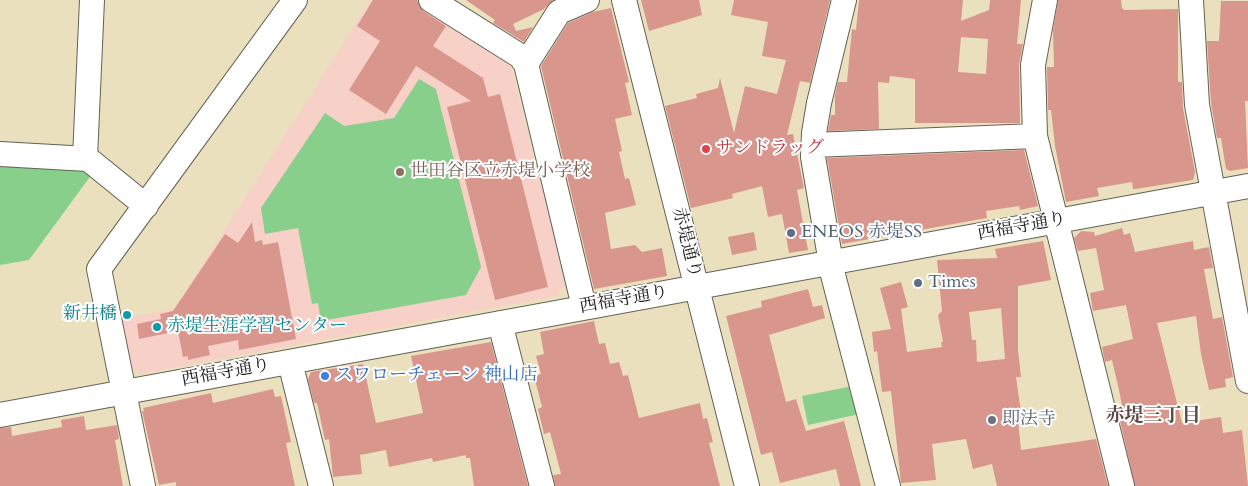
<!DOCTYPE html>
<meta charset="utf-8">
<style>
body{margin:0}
canvas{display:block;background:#eae0be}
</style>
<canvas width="1248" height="486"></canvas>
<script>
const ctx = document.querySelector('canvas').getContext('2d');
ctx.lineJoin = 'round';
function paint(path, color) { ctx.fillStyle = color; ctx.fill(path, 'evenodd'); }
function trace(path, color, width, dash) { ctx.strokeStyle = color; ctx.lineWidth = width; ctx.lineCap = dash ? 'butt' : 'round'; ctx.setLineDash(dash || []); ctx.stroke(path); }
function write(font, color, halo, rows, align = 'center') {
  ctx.font = font + ' Cardo,"Noto Serif JP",serif'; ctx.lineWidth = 4; ctx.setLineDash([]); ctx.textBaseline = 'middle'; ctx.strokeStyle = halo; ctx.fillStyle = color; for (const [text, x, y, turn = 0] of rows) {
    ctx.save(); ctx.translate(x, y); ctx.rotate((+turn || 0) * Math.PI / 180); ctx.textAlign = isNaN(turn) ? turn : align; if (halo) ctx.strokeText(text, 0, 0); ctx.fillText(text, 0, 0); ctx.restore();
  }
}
paint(new Path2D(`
 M371 0H413L510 62 566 283 557 296 141 374 131 368 121 319 175 308Z`), '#f7d1c8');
paint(new Path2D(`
 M419 79 436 89 481 267 466 295 321 321 318 303 312 304 298 228 265 234 261 208 325 113 344 126 394 118Z
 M0 161 80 164 92 174 29 260 0 265Z
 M853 386 860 414 808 425 802 396Z`), '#87cf8b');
paint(new Path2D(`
 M373 0H417L423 11 446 26 433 46 483 78 488 97 500 94 548 287 495 300 447 107 471 101 416 66 386 114 349 90 380 41 357 26Z
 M466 0H553L544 9 513 24 516 31 533 27 524 42 493 23 495 20Z
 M641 0H699L702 15 649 31Z
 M734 0H830L810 83 800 81 787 135 793 134 804 188 797 190 808 250 789 253 782 214 768 217 762 186 732 194 733 198 691 208 665 106 697 98 696 94 718 88 720 78 734 133 745 86 777 94 786 60 762 56 768 22 731 15Z
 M859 0H963L961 21 989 10 990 0H1021L1017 44H1023L1019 65 1020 123H915V79L890 76 889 83 878 82 879 129 828 131 831 115H835V95L838 82H847L852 29 856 30ZM961 37 988 39 986 74 958 72Z
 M1058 0H1121L1122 8 1124 10 1178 9V82H1182L1183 108 1195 172 1193 180 1135 189H1133L1132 182 1097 188 1099 196 1066 202 1055 146 1051 110H1048L1047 67H1054L1053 30Z
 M1221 1H1248V101H1245L1248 168 1230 171 1226 169 1221 138H1217L1211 103 1207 41H1219Z
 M611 8 629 82 625 83 632 115 615 119 622 151 619 152 625 179 629 178 636 205 605 213 611 249 635 245 642 252 662 248 667 276 594 289 541 66 568 23 593 12Z
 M1024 150 1038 206 1020 210 1019 206 986 211 987 218 842 244 827 158Z
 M252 222 255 242 262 240 263 245 278 242 296 339 239 350 238 340 208 346 210 355 188 360V356L183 357 178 331 139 339 137 324 161 319 160 314 173 311 225 234 238 243Z
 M1122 228 1124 235 1130 233 1135 252 1193 241 1194 250 1209 247 1213 268 1204 269 1213 319 1222 317 1233 377 1225 379 1226 387 1209 390 1201 354 1196 316 1157 323 1182 423 1221 417 1223 433 1242 430 1248 486H1135L1118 412 1123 411 1119 390 1112 360 1105 362 1102 347 1133 339 1126 305 1093 311 1090 293 1104 290 1096 248 1078 251 1074 238 1081 231 1094 232 1095 236Z
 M754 232 757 250 732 255 728 237Z
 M1043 241 1051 280 1018 286V350L1021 377H1016L1022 420H1018L1021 450 1096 439 1108 486H997L992 464 973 469 966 439 932 444 936 480 901 483 891 391 882 392 877 351 874 352 872 332 891 329 880 288 901 282 908 307 901 309 907 352 942 347 941 342H943L938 315 942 311 937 260 997 258 995 249ZM1001 308 1005 359 977 362 976 340H972L969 312Z
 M808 289 813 307 822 305 825 318 769 335 786 402 796 399 806 431 844 421 861 486H840L836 469 780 483 772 452 761 455 726 316 762 307 761 301Z
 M594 321 599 344 605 343 610 364 619 362 623 376 628 375 639 418 700 403 703 419 707 418 713 442 709 443 720 486H555L553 475 561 474 550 432 544 434 538 409 542 407 534 376 541 374 536 356 544 354 540 332Z
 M491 342 528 486H474L470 458H466V455L433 462 432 458 389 467 386 450 360 455 362 474 333 477 329 439 325 440 317 403H314L308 379 311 372 363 364 376 423 423 413 411 356Z
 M273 389 275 397 281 396 291 442 286 443 295 486H176V482L159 485 142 411H144L143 408 211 393 213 403Z
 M84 416 86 430 117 425 119 439 115 440 123 486H0V428L11 427 12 436 62 427 61 420Z`), '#d9968c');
const minor = new Path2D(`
 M431 0 520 56 526 64 584 307
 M624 0 747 486
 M844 0 819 103 814 133 813 157 833 275 888 486
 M1045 0 1033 65 1035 136 1122 486
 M1191 0 1197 105 1248 381
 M526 64 559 12 587 0
 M813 145 1035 136
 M0 154 88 159 146 206
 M85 158 92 0
 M500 323 542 486
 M290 362 321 486
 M0 415 1248 186
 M143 486 99 269 295 0`);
trace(minor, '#646155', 26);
trace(minor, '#fff', 24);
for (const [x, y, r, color] of [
 [706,149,5,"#e0444e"],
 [400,172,5,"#8d6e63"],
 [791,233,5,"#5c6f8a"],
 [918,283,5,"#5c6f8a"],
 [127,315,5,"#0f9aa8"],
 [157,327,5,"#0f9aa8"],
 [325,376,5,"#3f7fe0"],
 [992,420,5,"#6b7280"]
]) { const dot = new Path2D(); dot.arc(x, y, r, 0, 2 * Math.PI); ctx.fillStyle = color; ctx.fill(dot); trace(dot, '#fff', 2); }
write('18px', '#be3a42', '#fff', [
 ["サンドラッグ",716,149]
], 'left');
write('18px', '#785e54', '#fff', [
 ["世田谷区立赤堤小学校",410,172]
], 'left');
write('18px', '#1c1c1c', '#fff', [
 ["西福寺通り",1022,227,-10],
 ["赤堤通り",686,243,76],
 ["西福寺通り",624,300,-10],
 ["西福寺通り",226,373,-10]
]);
write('18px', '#4e5e75', '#fff', [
 ["ENEOS 赤堤SS",801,233],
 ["Times",928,283]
], 'left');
write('18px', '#0d838f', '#fff', [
 ["新井橋",117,315],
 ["赤堤生涯学習センター",167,327,"left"]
], 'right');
write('18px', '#366cbe', '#fff', [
 ["スワローチェーン 神山店",335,376]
], 'left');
write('18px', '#5b616d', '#fff', [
 ["即法寺",1002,420]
], 'left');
write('bold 19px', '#5e4743', '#fff', [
 ["赤堤三丁目",1153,417]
]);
</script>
